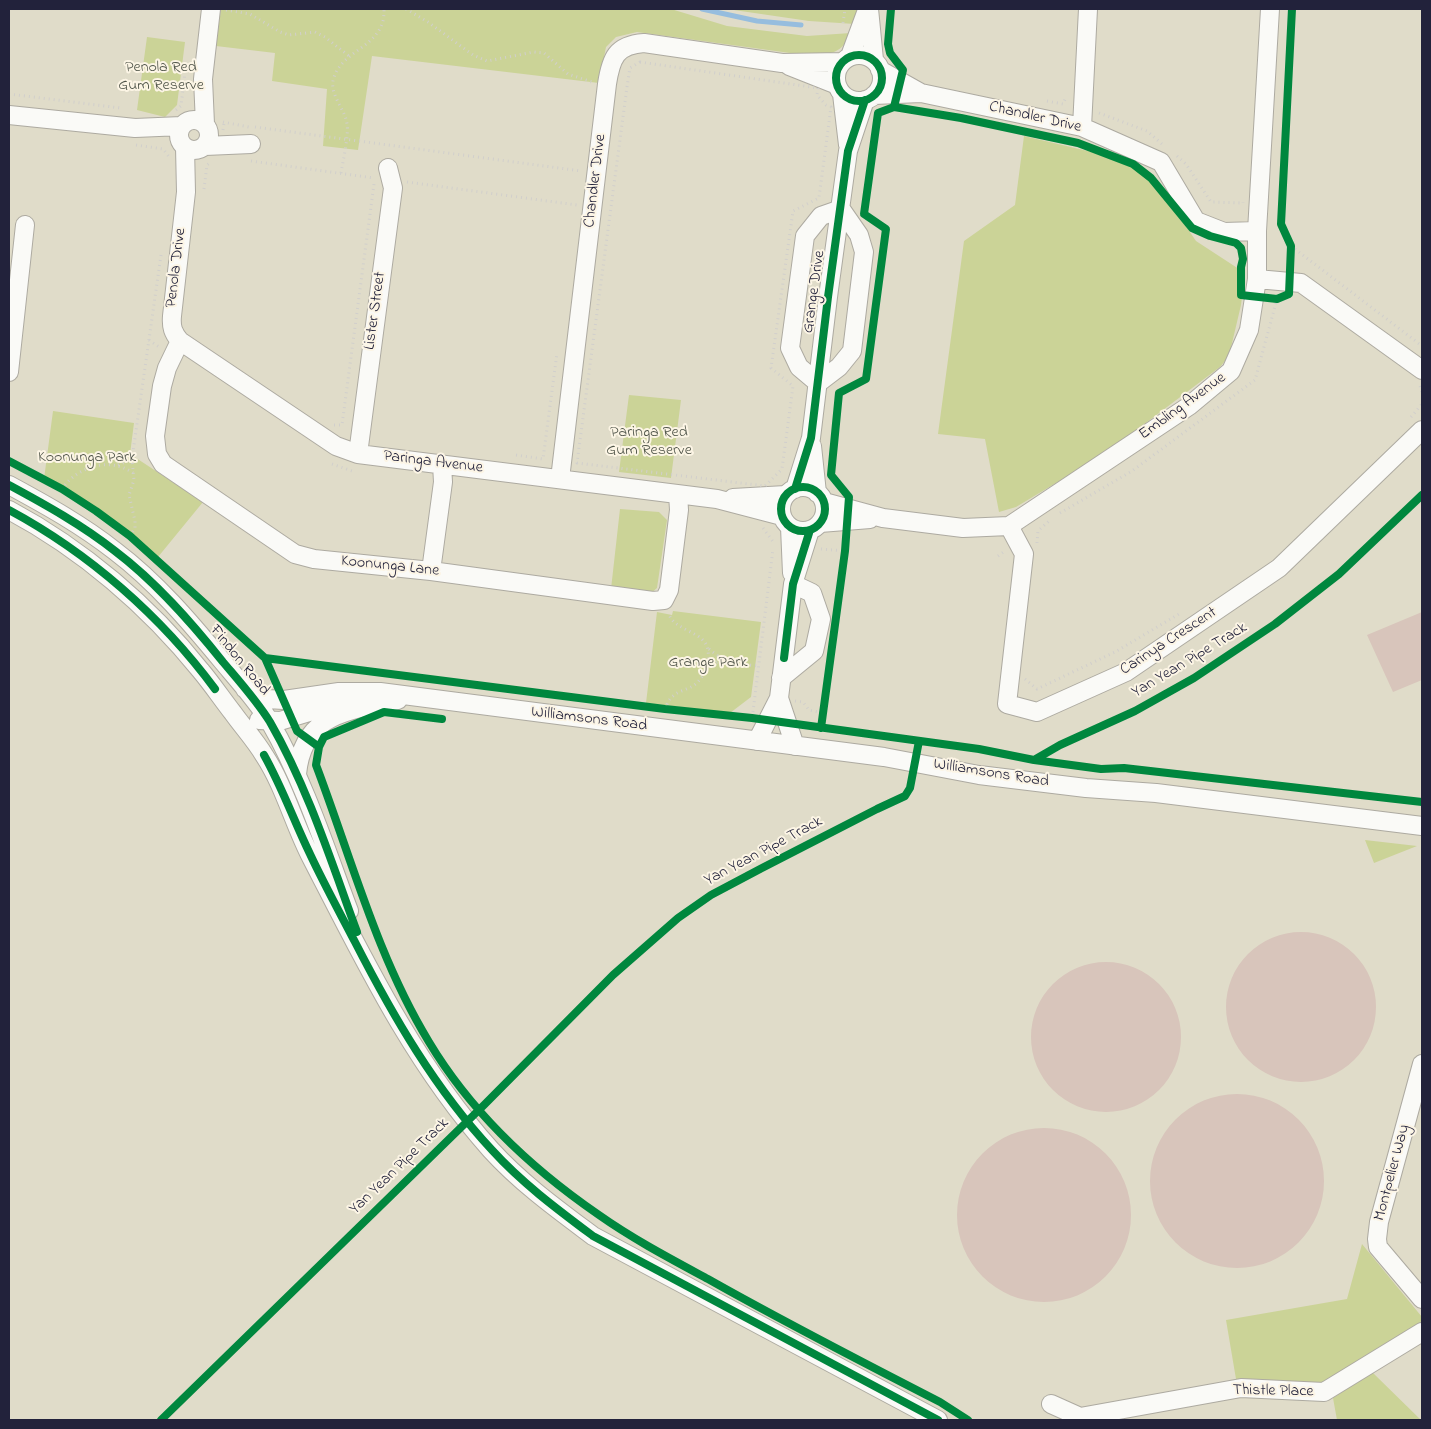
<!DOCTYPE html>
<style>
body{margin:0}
#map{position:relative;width:1431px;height:1429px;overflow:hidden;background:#e0dcc9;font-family:"Indie Flower",sans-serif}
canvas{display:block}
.frame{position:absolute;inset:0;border:10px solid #22223b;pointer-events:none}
</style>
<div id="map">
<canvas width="1431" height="1429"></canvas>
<div class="frame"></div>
</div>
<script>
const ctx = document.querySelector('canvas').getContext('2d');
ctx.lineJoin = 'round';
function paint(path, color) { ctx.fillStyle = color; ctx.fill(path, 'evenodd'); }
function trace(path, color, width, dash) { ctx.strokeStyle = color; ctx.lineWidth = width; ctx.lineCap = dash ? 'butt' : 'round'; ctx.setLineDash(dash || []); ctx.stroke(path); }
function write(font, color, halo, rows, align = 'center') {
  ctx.font = font + ' "Indie Flower",sans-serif'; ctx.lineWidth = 4; ctx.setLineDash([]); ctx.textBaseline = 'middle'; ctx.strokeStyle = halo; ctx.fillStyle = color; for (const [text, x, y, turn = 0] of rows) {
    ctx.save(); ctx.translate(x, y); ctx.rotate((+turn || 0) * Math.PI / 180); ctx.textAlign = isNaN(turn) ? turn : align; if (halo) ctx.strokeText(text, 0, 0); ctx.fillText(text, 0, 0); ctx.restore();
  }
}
paint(new Path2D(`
 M221 9H671L727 26 807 36 851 33C841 54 833 53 812 56L637 32 616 37 606 47 599 83 372 56 358 150 323 146 327 89 272 81 275 53 216 46Z
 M727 9H857L855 24 809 21Z
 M147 37 185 42 177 105 165 117 137 110Z
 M1024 136 1126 160 1146 173 1156 182 1196 241 1245 273 1241 305 1229 356 1220 367 1106 453 1016 507 999 512 985 439 938 434 964 241 1015 205Z
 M629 395 681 400 671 478 619 472Z
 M53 411 134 423 130 454 203 502 158 557 104 517 44 479Z
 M620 509 659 512 667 520 657 588 650 594 611 589Z
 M673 611 761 622 751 697 730 713 646 703 657 612 672 615Z
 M1365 840 1417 846 1374 863Z
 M1362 1244 1422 1317V1320L1419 1324 1321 1383 1236 1379 1226 1320 1347 1299Z
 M1372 1372 1421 1420H1337L1333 1398Z`), '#cbd397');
trace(new Path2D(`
 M702 9 757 21 801 25`), '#96bdde', 5);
paint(new Path2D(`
 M1422 612V680L1393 692 1367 635Z
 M1226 1007a75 75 0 1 1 150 0a75 75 0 1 1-150 0Z
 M1031 1037a75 75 0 1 1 150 0a75 75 0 1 1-150 0Z
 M1150 1181a87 87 0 1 1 174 0a87 87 0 1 1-174 0Z
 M957 1215a87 87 0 1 1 174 0a87 87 0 1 1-174 0Z`), '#d8c5bb');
const minor = new Path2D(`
 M869 9 874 60
 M836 78a23 23 0 1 1 46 0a23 23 0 1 1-46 0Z
 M850 56 867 10
 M789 66 837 85
 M880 70 921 93
 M842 94 848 145
 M874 95 921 93 1082 127 1161 162 1196 221 1224 232 1257 231
 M9 115 135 128 182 126
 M179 135a15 15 0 1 1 30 0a15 15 0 1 1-30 0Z
 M205 124 203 79 211 9
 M1082 127 1088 9
 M205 146 251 144
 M185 147 186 192 172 316C171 327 173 333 180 341L336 446 358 454 717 499 782 516
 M841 209 859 235 864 252 852 351 839 367 818 383 799 367 790 348 805 236 821 216Z
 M1257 279 1301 283 1422 370
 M180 341 167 368 162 386 155 436 157 454 163 464 295 554 314 559 431 571 653 601 664 600 669 590 679 510 678 494
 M9 372 25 225
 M812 446 817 493
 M358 454 393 188 388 168
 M560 479 607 84C611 58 616 45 644 43L782 63 842 62
 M9 485C46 505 82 525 115 551 156 582 190 622 223 662 239 681 257 701 270 722 304 781 325 847 349 911
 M781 509a22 22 0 1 1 44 0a22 22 0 1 1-44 0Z
 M795 489 811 438 828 297 848 151 865 100
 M733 498 786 495
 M824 502 883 518 963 528 1009 526 1189 406 1231 371 1249 330 1257 279V231L1270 9
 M9 510C82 549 149 606 201 671 212 684 222 699 233 713 243 727 255 740 264 755 285 787 294 825 312 859 364 960 414 1064 491 1150 521 1183 557 1209 593 1236L938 1420
 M820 523 870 519
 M1009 526 1024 554 1007 704 1037 712 1126 672 1279 568 1422 430
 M790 527 792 573
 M431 571 443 482 442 465
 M781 678 814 651 821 619 812 593 793 584
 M245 689 267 699 284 700 339 692H380L884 757 979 775 1086 788 1156 793 1422 826
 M779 698 795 746
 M259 720 280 721 339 703 348 702
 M757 741 779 698 793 584 810 530
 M297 774C303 713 348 711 398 700
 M1422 1064 1379 1222 1377 1239 1378 1247 1422 1299
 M1051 1404 1080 1417 1241 1388 1324 1392 1422 1332`);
trace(minor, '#adaaa1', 20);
trace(new Path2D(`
 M406 9 428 22 473 55 487 61 534 52 544 53 568 74 592 82
 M226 10 250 14 280 32 289 35 315 32 325 37 349 56
 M843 23 845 9
 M640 62 818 88 817 95 826 105 831 107 819 198 793 211 771 368 793 386 782 469 765 486 577 463 627 87 630 68Z
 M9 94 121 108
 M1047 101 1063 104 1066 97
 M176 110 181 106 186 64
 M1099 113 1147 131 1162 144
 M223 122 249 127
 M255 127 581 171
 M223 130 224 123
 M136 145 163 149 170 158
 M1177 156 1186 164 1211 202 1243 203V202
 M251 161 374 178
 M341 173C343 161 349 134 347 124 345 108 328 94 334 77 343 52 373 48 382 24 384 19 384 14 384 9
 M407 182 577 205
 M204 189 207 165 211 162
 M1291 246 1422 346
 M149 340 159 347
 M1420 386 1422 392
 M1411 417 1422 404
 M334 425H342L374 184
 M516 455 543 459 557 353
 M332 464 352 471
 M118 465 132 459
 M62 489C77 467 109 456 133 473
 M1060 513 1132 471 1255 380 1277 299
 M763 528 774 543
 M130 536 135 528V521L129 495 134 480 132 459 161 255
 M1037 543 1038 531 1049 521
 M821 549 845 551
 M998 556 1005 551
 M709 649C724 662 739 664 759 666
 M707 666 723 660
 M1025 679 1037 689 1115 652 1179 614
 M795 701 803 702 809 710 823 713
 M665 709C667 704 669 699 673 696 677 692 685 690 691 687 703 681 710 664 708 650 705 631 674 631 669 614
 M753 712 773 549`), '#d1cfcc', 3, [1, 4]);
trace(minor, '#fafaf7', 18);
trace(new Path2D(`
 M891 9 888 44 890 53 903 70 894 107
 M836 78a23 23 0 1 1 46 0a23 23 0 1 1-46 0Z
 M9 461 62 489 96 511 130 536 265 658 665 709 752 718 979 749 1034 760 1060 745 1135 711 1194 678 1275 624 1339 574 1422 495
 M9 485C46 505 82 525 115 551 156 582 191 622 223 662 239 681 257 701 270 722 308 788 331 861 357 932
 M781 509a22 22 0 1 1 44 0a22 22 0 1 1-44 0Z
 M795 489 811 438 828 297 848 151 865 100
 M9 510C89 553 161 616 215 689
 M265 658 297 731 319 747
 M784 658 793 584 810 530
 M442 719 384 712 324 737 319 747 316 765C351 857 377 957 429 1042 471 1112 532 1169 599 1215 633 1239 671 1259 708 1279 784 1322 862 1362 940 1402L968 1420
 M821 728 845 551 849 497 831 475 839 393 866 379 886 229 864 214 878 113 894 107 961 118 1078 143 1133 164 1151 178 1192 228 1210 236 1236 243 1241 248 1243 259 1241 267V295L1277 299 1289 294 1291 246 1281 224 1292 9
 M264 755C282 787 294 821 310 854 324 884 340 913 355 942 393 1016 435 1089 492 1150 522 1183 557 1209 593 1236L938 1420
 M1034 760 1101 769 1124 768 1422 802
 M161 1420 484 1105 613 975 678 918 711 895 762 868 877 809 905 796 910 788 919 741`), '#00873e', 8);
write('16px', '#50554a', '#fcf5e5', [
 ["Penola Red",161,68],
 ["Gum Reserve",161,86],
 ["Paringa Red",649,433],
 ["Gum Reserve",649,451],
 ["Koonunga Park",87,458],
 ["Grange Park",708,663]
]);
write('16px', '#22223b', '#fcf5e5', [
 ["Chandler Drive",1035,118,13],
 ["Chandler Drive",596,181,-83],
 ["Penola Drive",177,268,-83],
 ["Grange Drive",815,292,-82],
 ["Lister Street",376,311,-82],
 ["Embling Avenue",1183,407,-36],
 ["Paringa Avenue",433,463,7],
 ["Koonunga Lane",390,567,6],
 ["Carinya Crescent",1169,642,-33],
 ["Findon Road",239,661,51],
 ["Yan Yean Pipe Track",1190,661,-31],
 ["Williamsons Road",589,720,7],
 ["Williamsons Road",991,774,9],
 ["Yan Yean Pipe Track",764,852,-28],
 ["Yan Yean Pipe Track",400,1167,-44],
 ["Montpelier Way",1393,1173,-75],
 ["Thistle Place",1273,1392,1]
]);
</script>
